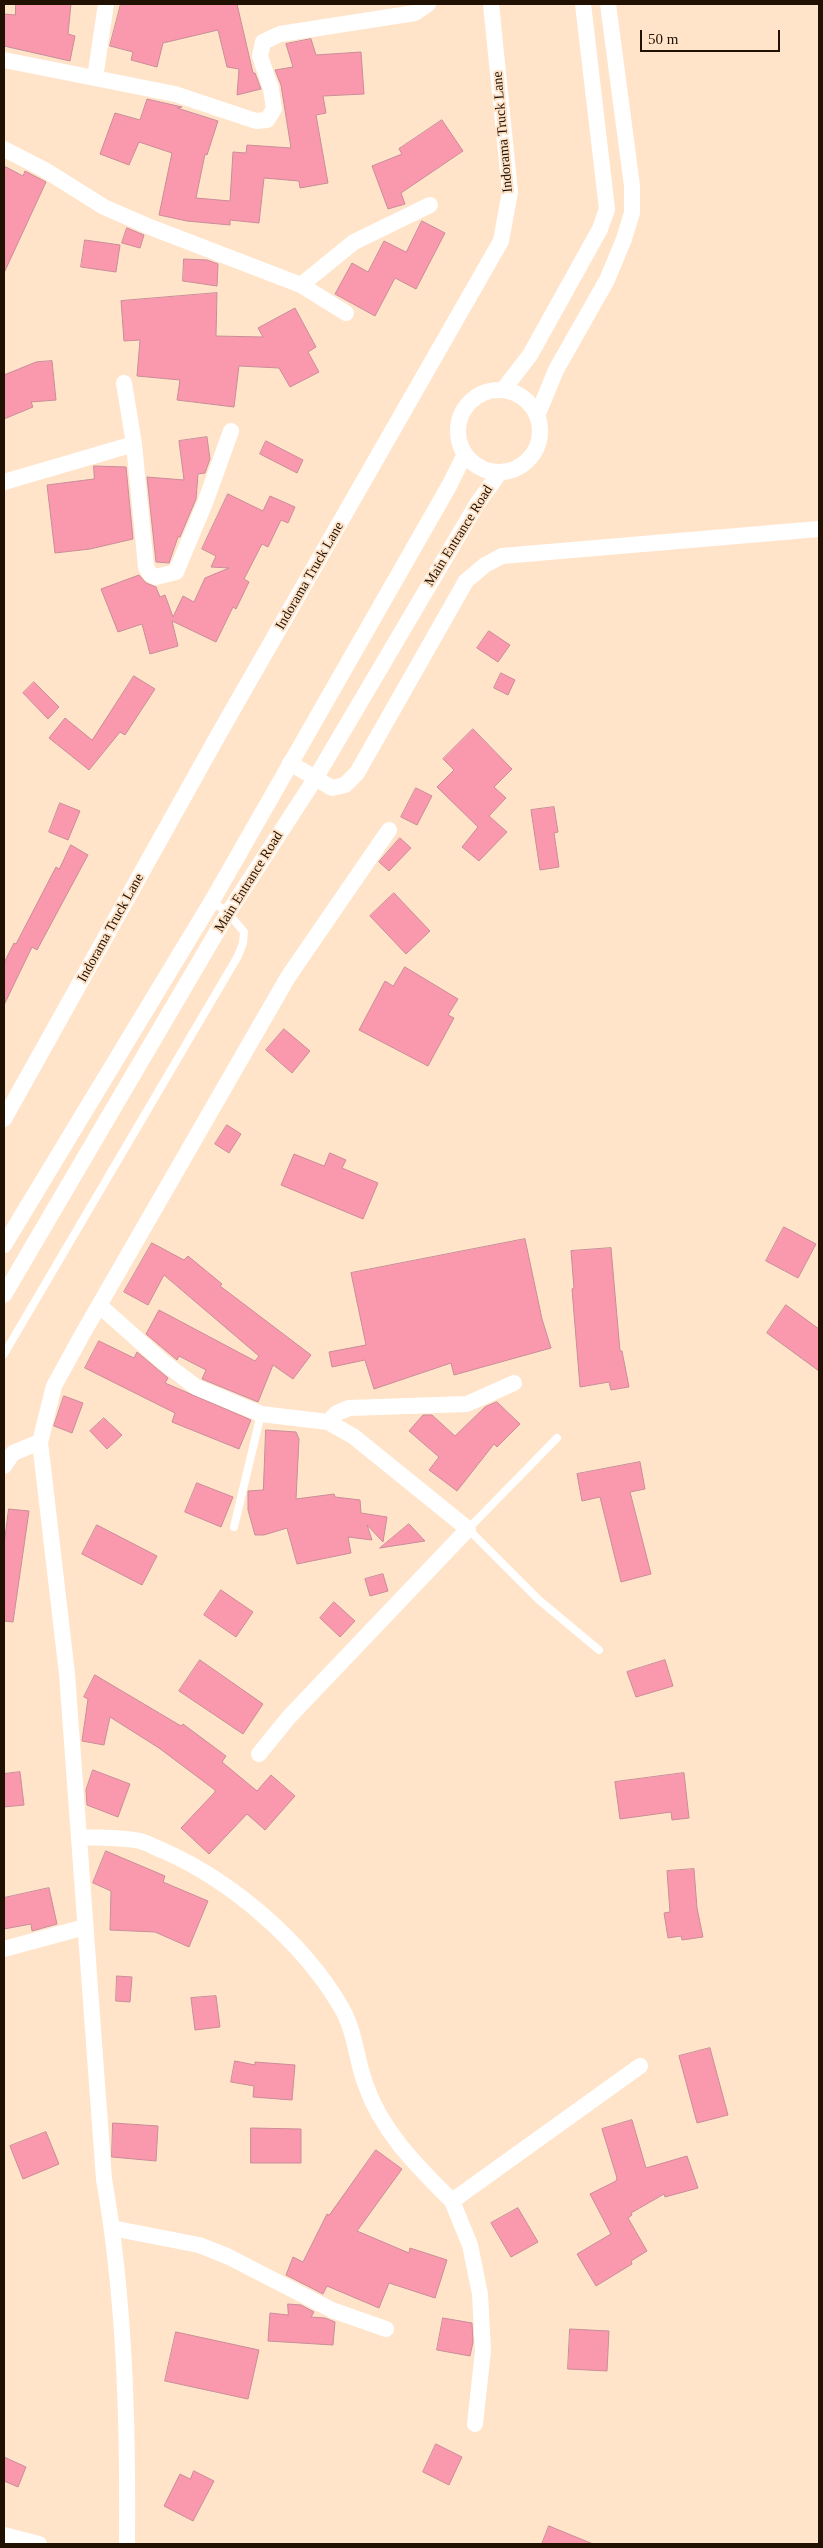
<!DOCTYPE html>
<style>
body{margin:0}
#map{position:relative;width:823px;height:2548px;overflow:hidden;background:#ffe4ca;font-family:Georgia,serif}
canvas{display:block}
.frame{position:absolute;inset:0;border:5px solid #201102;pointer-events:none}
.scale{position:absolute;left:640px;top:30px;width:140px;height:22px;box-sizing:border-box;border:2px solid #201102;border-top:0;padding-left:6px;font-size:15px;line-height:18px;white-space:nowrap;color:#201102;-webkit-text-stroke:4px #ffe4ca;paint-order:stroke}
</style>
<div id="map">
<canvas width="823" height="2548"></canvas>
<div class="frame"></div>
<div class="scale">50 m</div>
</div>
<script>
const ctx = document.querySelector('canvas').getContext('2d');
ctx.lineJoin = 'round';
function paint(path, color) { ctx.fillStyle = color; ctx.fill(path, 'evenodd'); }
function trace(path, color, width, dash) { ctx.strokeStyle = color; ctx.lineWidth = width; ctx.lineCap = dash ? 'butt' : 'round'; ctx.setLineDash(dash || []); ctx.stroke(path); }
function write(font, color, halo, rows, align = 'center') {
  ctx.font = font + ' Georgia,serif'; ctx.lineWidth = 4; ctx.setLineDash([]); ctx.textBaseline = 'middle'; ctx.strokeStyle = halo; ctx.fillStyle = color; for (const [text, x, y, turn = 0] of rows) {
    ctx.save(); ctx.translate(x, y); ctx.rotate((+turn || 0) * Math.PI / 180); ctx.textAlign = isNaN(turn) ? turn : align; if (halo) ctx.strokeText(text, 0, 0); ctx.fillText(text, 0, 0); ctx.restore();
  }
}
const building = new Path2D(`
 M16 4H71L68 34 75 36 70 61 4 46V14L15 15Z
 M121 4H237L253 73H255L261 89 237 95 239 69 227 67 218 30 163 43 157 67 131 60 133 52 110 46Z
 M311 39 316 55 361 52 364 94 323 96 326 113 316 115 328 183 300 188 299 181 264 178 259 223 230 220V225L187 221 159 215 172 153 139 142 129 165 100 154 115 113 140 120 147 99 182 107 177 108 218 121 207 155 205 154 196 198 230 201 233 152 246 153 247 145 291 148 281 85 275 70 293 67 286 44Z
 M442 120 463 151 401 193 405 204 388 209 372 166 402 154 399 149Z
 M4 166 23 176 25 171 46 182 4 273Z
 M422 221 445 233 416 289 395 278 375 316 335 294 352 263 368 272 384 241 406 252Z
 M127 228 144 235 140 248 122 243Z
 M85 240 120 245 116 272 81 267Z
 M184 259 207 260 218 264 217 286 183 281Z
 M217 293 216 336 263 337 258 328 295 308 316 347 308 352 319 372 290 387 279 368 239 366 234 407 177 400 180 380 137 376 140 340 124 341 121 301Z
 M52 361 56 400 31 402 33 407 4 419V375L36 362Z
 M207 437 210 459 205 473 198 474 196 499 180 537H178L169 563 156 562 147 477 184 480 179 441Z
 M266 441 303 460 297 473 260 454Z
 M94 466 126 467 133 539 90 549 55 553 47 485 94 479Z
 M228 494 263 511 270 496 295 507 288 523 281 520 268 547 262 544 244 579 249 582 236 609 233 607 216 642 172 621 178 646 150 654 142 624 118 632 101 589 139 575 146 583 156 587 160 597 165 595 173 617 183 596 194 602 205 578 229 568 211 567 216 556 202 549Z
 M489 631 510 645 498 662 477 648Z
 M501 673 515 680 508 695 494 688Z
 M134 676 155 689 125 735 120 732 89 770 49 738 65 718 92 740Z
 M34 682 59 707 48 719 23 693Z
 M473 729 512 769 494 787 506 798 489 816 507 832 479 861 462 847 478 827 437 787 454 770 443 759Z
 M416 788 432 796 417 825 401 817Z
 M60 803 80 811 68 840 49 832Z
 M554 807 558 832 554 833 559 867 540 870 531 810Z
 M400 838 411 848 389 871 379 862Z
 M71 845 88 855 37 950 32 947 4 1005V963L14 943 16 944 56 867 59 869Z
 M394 893 430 931 406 954 370 916Z
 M405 967 458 999 448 1015 454 1018 428 1066 359 1030 385 981 393 986Z
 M284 1029 310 1051 292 1073 266 1050Z
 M227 1125 241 1134 229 1153 215 1144Z
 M330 1153 346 1160 342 1168 378 1183 363 1219 281 1185 294 1154 324 1166Z
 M784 1227 816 1244 798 1278 766 1261Z
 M525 1239 542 1319 551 1348 454 1375 451 1363 374 1389 365 1360 332 1367 329 1352 366 1345 351 1273Z
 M152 1243 184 1260 188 1256 222 1284 220 1286 311 1355 293 1379 273 1365 258 1402 202 1379 206 1370 179 1356 177 1360 146 1334 159 1310 255 1361 259 1356 164 1275 148 1305 124 1292Z
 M611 1248 620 1351H622L629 1387 611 1390 609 1382 580 1387 572 1289 574 1288 571 1251Z
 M786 1305 819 1329V1371L767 1333Z
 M99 1341 134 1358 137 1352 168 1378 165 1383 251 1420 239 1449 172 1422 175 1413 85 1368Z
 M64 1396 83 1403 72 1433 54 1426Z
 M497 1402 520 1424 497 1447 494 1444 457 1491 429 1470 439 1457 409 1431 423 1415H432L455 1436 485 1407Z
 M104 1418 122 1435 107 1449 90 1431Z
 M266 1430 296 1432 299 1439 296 1499 334 1494 335 1497 360 1500 361 1513 387 1517 383 1542 367 1525 372 1540 348 1537 351 1553 297 1564 287 1528 264 1535H255L248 1510V1491L263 1490Z
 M640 1462 645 1489 630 1492 651 1574 621 1582 600 1497 582 1501 577 1474Z
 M197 1483 233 1497 221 1527 185 1512Z
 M9 1509 29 1511 13 1622 4 1621V1545Z
 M409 1524 425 1541 380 1548Z
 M97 1525 157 1556 142 1585 82 1554Z
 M383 1574 388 1591 370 1596 365 1579Z
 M221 1590 253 1612 236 1637 204 1615Z
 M334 1602 355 1621 340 1637 320 1618Z
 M200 1660 263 1704 243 1734 179 1691Z
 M665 1660 673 1686 636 1697 627 1672Z
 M95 1675 181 1726 183 1724 226 1756 222 1762 257 1791 271 1775 295 1796 265 1830 247 1814 209 1854 181 1828 215 1792V1790L159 1748 110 1717 104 1745 82 1741 88 1699 84 1697Z
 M93 1770 130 1784 118 1817 87 1805 86 1790Z
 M20 1772 24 1805 4 1807V1774Z
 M684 1773 689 1818 672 1820 671 1812 620 1819 615 1782Z
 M106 1851 165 1876 163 1882 208 1901 189 1947 155 1932 110 1930 111 1891 93 1883Z
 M694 1869 697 1908 703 1937 682 1940 681 1936 668 1938 664 1913 670 1912 667 1871Z
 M49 1888 57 1924 32 1931 31 1924 4 1929V1898Z
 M117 1976 132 1977 130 2002 116 2001Z
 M216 1996 220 2027 195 2030 191 1998Z
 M710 2048 728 2115 697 2123 679 2056Z
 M235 2061 255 2065V2062L295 2065 292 2100 253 2097 254 2086 231 2082Z
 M632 2120 646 2168 687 2156 698 2188 665 2197 664 2194 631 2213 632 2215 628 2218 647 2251 631 2261 632 2264 596 2286 577 2254 611 2234 590 2194 616 2181 617 2178 602 2129Z
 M113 2123 158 2126 156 2161 112 2157Z
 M251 2128 301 2129V2163H251Z
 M46 2132 59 2164 23 2179 10 2146Z
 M376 2150 402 2169 357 2231 409 2253 410 2248 447 2260 435 2298 389 2283 379 2308 327 2286 323 2294 286 2275 293 2257 303 2262 327 2214 329 2215Z
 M518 2208 538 2242 511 2257 491 2223Z
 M288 2304 301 2305 314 2312 311 2317 325 2318 335 2322 333 2345 268 2341 270 2313 288 2315Z
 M443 2318 472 2323 473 2342 470 2356 437 2350Z
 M570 2329 609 2331 607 2371 568 2369Z
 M176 2332 259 2350 248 2399 165 2381Z
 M436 2444 462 2457 449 2485 423 2472Z
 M4 2457 26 2467 18 2487 4 2481Z
 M194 2471 214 2481 193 2521 164 2506 180 2474 190 2479Z
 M549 2526 593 2544H542Z`);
paint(building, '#fa99ad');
trace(building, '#c98d98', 1);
trace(new Path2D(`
 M4 1354 238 956 243 943 244 932 228 913 212 901
 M557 1438 468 1529 539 1600 599 1650
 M234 1527 261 1414`), '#fff', 8);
trace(new Path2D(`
 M4 60 175 94 256 121 267 120 274 109 271 89 260 56 263 42 280 34 415 13 428 4
 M95 78 106 4
 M4 149 45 170 104 207 150 227 301 285 346 313
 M301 285 354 242 430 205
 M124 383 134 444 146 567 150 574 156 577 176 572 205 503 231 431
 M503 390 530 355 600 229 607 209 583 4
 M458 431a41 41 0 1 1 82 0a41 41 0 1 1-82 0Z
 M537 416 556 370 607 280 624 239 632 213V186L608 4
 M4 482 134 444
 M290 763 332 788 345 785 357 773 466 581 485 565 502 556 819 529
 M4 1119 220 732 501 241 510 192 491 4
 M4 1245 212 901 449 486 465 454
 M4 1295 228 913 315 779 477 504 500 472
 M100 1306 163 1362 196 1387 261 1414 328 1422 353 1436 468 1529 289 1717 259 1754
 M328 1422 337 1413 349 1408 467 1404 514 1383
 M4 1466 13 1453 40 1442
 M79 1837C98 1838 121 1837 140 1841 148 1843 156 1848 164 1851 232 1881 303 1942 341 2007 355 2030 356 2058 365 2083 381 2131 417 2166 452 2201L640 2066
 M4 1949 85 1927
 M452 2201 470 2245 480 2294 483 2351 475 2424
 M112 2228 199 2245 227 2256 332 2310 386 2329
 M4 2535 39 2544
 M127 2544C128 2423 125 2299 104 2179L67 1674 40 1442 54 1386 82 1335 288 977 389 830`), '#fff', 16);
write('14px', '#201102', '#ffe4ca', [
 ["Indorama Truck Lane",503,132,-95],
 ["Main Entrance Road",459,536,-58],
 ["Indorama Truck Lane",310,576,-60],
 ["Main Entrance Road",249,882,-58],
 ["Indorama Truck Lane",111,928,-61]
]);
</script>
